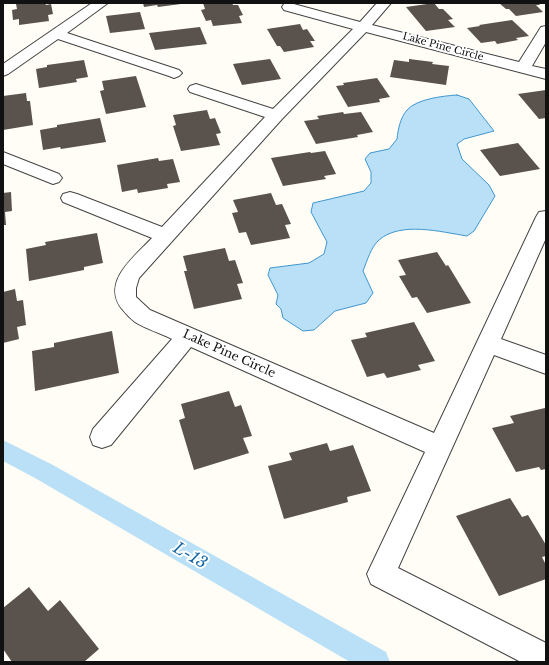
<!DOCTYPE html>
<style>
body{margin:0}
#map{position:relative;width:549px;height:665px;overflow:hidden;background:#fffdf5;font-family:"Libre Baskerville",serif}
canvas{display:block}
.frame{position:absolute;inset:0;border:4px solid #111;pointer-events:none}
</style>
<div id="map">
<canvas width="549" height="665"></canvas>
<div class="frame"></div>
</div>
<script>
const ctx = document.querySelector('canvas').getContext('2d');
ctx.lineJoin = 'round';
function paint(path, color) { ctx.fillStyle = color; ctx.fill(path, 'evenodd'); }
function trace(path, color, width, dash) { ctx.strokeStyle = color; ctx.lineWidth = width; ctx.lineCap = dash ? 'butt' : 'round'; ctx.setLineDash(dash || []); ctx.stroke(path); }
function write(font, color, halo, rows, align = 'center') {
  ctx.font = font + ' "Libre Baskerville",serif'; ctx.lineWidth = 4; ctx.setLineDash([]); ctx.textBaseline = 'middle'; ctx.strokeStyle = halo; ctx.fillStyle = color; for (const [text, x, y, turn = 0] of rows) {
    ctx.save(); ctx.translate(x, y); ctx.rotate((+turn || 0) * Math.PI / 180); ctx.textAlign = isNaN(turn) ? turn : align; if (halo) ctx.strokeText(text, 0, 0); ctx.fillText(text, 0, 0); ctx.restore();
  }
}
const water = new Path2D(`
 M457 95 469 99 494 131 464 139 457 144 462 159 489 185 495 196 474 231 467 236C441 232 401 221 379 240 371 247 367 261 363 271L373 293 366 303 335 311 314 330 303 331 283 318 281 309 276 304 278 295 268 275 270 268 309 263 324 254 327 242 311 212 313 203 364 191 371 183V172L365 159 370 153 389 149 397 139C398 130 400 118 407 110 417 99 442 96 457 95Z`);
paint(water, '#b9e0f7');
trace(water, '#3f96cf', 1);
paint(new Path2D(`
 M3 440 51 464 386 652 390 662H350L35 478 3 461Z`), '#b9e0f7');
paint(new Path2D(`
 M45 3 46 5 51 4 53 14 48 15 49 21 19 25V19L13 20 12 10 17 9 16 4Z
 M143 3H181V4L158 7 157 5 144 7Z
 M203 3H232L233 5H238L243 15 239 16 242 23 213 26 211 20 206 21 201 10 205 9Z
 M434 3 439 9H443L453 19 448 20 455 27 426 31 406 7Z
 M499 3H538L540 5H536L543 12 516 16 509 9H506Z
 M140 12 145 29 110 33 106 16Z
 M512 20 529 36 516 38 518 40 497 44 495 41 481 43 467 28 480 26 479 25Z
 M300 24 303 30 307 29 315 41H310L314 47 284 52 280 46H277L267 29Z
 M200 27 207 44 155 50 149 33Z
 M270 59 281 79 242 85 233 64Z
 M409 59 433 62 432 64 449 66 446 85 390 77 394 60 409 62Z
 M84 60 88 77 76 79 77 82 39 88 36 69 47 67V65Z
 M136 76 146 107 106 114 100 91 104 90 102 81Z
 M377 78 390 97 379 99 380 102 348 107 336 86 344 85 343 83Z
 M546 90V118L539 119 518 94Z
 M26 93 27 101H30L33 125 3 130V96Z
 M207 110 210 119 215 118 221 133 216 134 220 145 181 151 173 126 176 125 173 115Z
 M343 112 344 114 361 112 373 132 357 135 358 137 316 144 304 121 319 119 317 116Z
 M100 118 106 142 61 149 60 147 43 150 40 130 57 127V125Z
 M518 143 540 169 500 176 480 150Z
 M325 151 336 174 324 176 326 179 283 186 271 158 310 152 311 153Z
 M158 158 159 161 173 159 180 182 167 184 168 188 138 193 137 189 122 192 117 165Z
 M11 192 12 211 5 212 6 225H3V193Z
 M271 193 276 205 282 204 291 224 285 225 290 238 251 245 246 232 239 233 232 213 238 212 233 200Z
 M97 233 103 263 84 267V270L29 281 26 249 46 245 45 242Z
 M225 248 229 261 235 260 243 283 237 284 242 299 194 309 184 271H187L183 256Z
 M437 252 446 266 448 265 471 303 427 313 417 297 412 298 399 276 406 275 398 260Z
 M15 289 17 301 23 300 26 325 17 327 19 339 3 343V292Z
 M414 322 435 361 418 365 421 370 387 378 384 373 367 377 351 340 367 337 365 333Z
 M112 331 119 373 35 391 32 351 54 347V343Z
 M229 391 235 407 241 405 252 436 243 438 249 453 194 470 179 420 185 418 181 404Z
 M545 408 546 469 541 470 539 467 516 472 492 428 514 423 510 416Z
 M327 443 330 451 353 445 371 491 347 497 348 502 284 519 268 466 292 460 289 453Z
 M510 498 522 517 528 515 546 545V556L542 557 546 565V579L499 596 456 516Z
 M29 587 48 611 60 600 99 649 84 662H12L3 649V608Z`), '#5a524d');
const minor = new Path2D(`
 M92 3H108L67 33 179 70 182 73 179 76 174 78 169 76 58 39 8 74 3 76V64Z
 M290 3 360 22 377 3H391L372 25 519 62 541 27 546 26V42L532 66 546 69V79L366 32 282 119 139 278 136 288V297L150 310 434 433 536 217 539 212 546 211V238L501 339 546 355V374L494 355 398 568 546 643V662H521L371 584 367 574 425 452 191 347 111 445 102 448 93 445 90 437 93 429 172 339C160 333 146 329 135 322 131 319 126 314 122 309 101 282 134 257 152 238L63 202 61 198 63 194 70 192 77 194 162 227 265 117 190 92 188 89 190 86 196 84 202 86 273 109 353 29 284 10 282 7 284 4Z
 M3 152 59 174 62 178 59 182 53 184 3 164Z`);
trace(minor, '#444', 2);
paint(minor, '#fff');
write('10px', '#111', '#fff', [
 ["Lake Pine Circle",443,47,15]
]);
write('12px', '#111', '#fff', [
 ["Lake Pine Circle",229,354,24]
]);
write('italic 16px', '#1768a6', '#fff', [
 ["L-13",190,556,30]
]);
</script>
